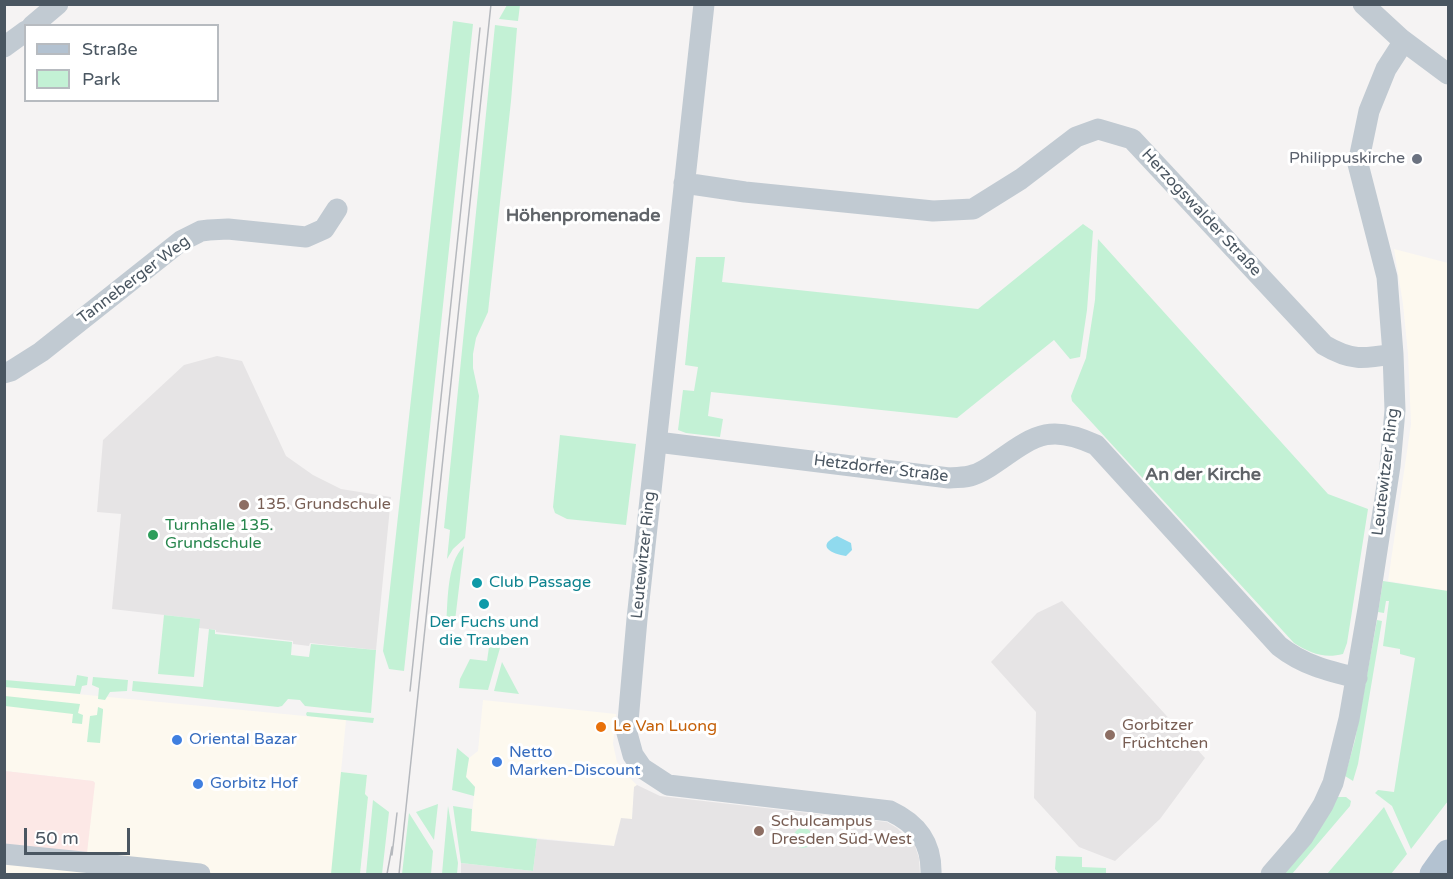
<!DOCTYPE html>
<meta charset="utf-8">
<style>
body{margin:0}
#map{position:relative;width:1453px;height:879px;overflow:hidden;background:#f5f3f3;font-family:"Varela Round",sans-serif}
canvas{display:block}
.frame{position:absolute;inset:0;border:6px solid #4a5661;pointer-events:none}
.legend{position:absolute;left:24px;top:24px;width:195px;height:78px;box-sizing:border-box;background:#fff;border:2px solid #b7bbc0;margin:0;padding:8px 10px;list-style:none;font-size:18px;color:#4a5661}
.legend li{display:flex;align-items:center;gap:12px;height:30px}
.legend b{width:30px;border:2px solid #b7bbc0}
.scale{position:absolute;left:24px;top:828px;width:106px;height:27px;box-sizing:border-box;border:3px solid #4a5661;border-top:0;padding-left:8px;font-size:18px;line-height:21px;white-space:nowrap;color:#4a5661;-webkit-text-stroke:4px #fff;paint-order:stroke}
</style>
<div id="map">
<canvas width="1453" height="879"></canvas>
<div class="frame"></div>
<ul class="legend">
<li><b style="height:8px;background:#b3c2d1"></b>Straße</li>
<li><b style="height:16px;background:#c3f1d5"></b>Park</li>
</ul>
<div class="scale">50 m</div>
</div>
<script>
const ctx = document.querySelector('canvas').getContext('2d');
ctx.lineJoin = 'round';
function paint(path, color) { ctx.fillStyle = color; ctx.fill(path, 'evenodd'); }
function trace(path, color, width, dash) { ctx.strokeStyle = color; ctx.lineWidth = width; ctx.lineCap = dash ? 'butt' : 'round'; ctx.setLineDash(dash || []); ctx.stroke(path); }
function write(font, color, halo, rows, align = 'center') {
  ctx.font = font + ' "Varela Round",sans-serif'; ctx.lineWidth = 6; ctx.setLineDash([]); ctx.textBaseline = 'middle'; ctx.strokeStyle = halo; ctx.fillStyle = color; for (const [text, x, y, turn = 0] of rows) {
    ctx.save(); ctx.translate(x, y); ctx.rotate((+turn || 0) * Math.PI / 180); ctx.textAlign = isNaN(turn) ? turn : align; if (halo) ctx.strokeText(text, 0, 0); ctx.fillText(text, 0, 0); ctx.restore();
  }
}
paint(new Path2D(`
 M1394 249 1448 263V591L1388 581 1411 424 1408 354 1403 304Z
 M5 687 346 720 341 772 367 775 365 794 368 797 360 874H5V845L95 783 93 781 5 771Z
 M483 700 616 714 613 744 617 762 627 775 637 785 634 788 632 820 616 835 615 846 470 831 475 787 466 777 469 758 478 751Z`), '#fdf9ef');
paint(new Path2D(`
 M217 356 242 361 286 456 313 475 341 489 391 497 376 650 310 643 309 646 293 644V641L216 632V630L199 628V619L112 609 121 514 97 512 103 440 184 365Z
 M1062 601 1205 758 1160 819 1115 861 1079 847 1034 798 1036 712 991 662 1037 613Z
 M637 785 660 796 887 822 897 828 915 846 919 858 920 874H461V863L533 871 537 839 614 846 621 818 632 819 634 787Z`), '#e6e4e5');
paint(new Path2D(`
 M5 771 93 781 95 783 87 853 5 845Z`), '#fce8e6');
paint(new Path2D(`
 M507 5H520L518 21 499 19Z
 M453 21 473 24 404 671 389 669 383 651Z
 M495 25 517 28 511 101 488 312 476 338 473 354V368L479 396 465 538 453 549 447 559 450 530 444 528Z
 M1083 224 1093 231 1087 310 1080 357 1070 359 1054 340 957 418 711 392 708 416 723 419 720 437 686 433 678 430 683 390 694 391 698 367 685 365 696 257H725L722 282 978 309Z
 M1098 239 1328 494 1368 509 1347 643 1343 654C1324 659 1310 653 1294 643L1072 401 1071 396 1086 358 1095 300Z
 M560 435 636 444 626 525 567 519 555 513 553 507Z
 M464 546 454 629 446 628C448 604 446 563 464 546Z
 M1383 581 1448 591V801L1411 849 1392 806 1375 793 1378 790 1394 792 1415 658 1400 654V649L1383 646 1389 601H1386L1384 613 1378 612Z
 M164 615 200 619 194 677 158 674Z
 M1377 620 1382 621 1358 764 1353 781 1345 776 1355 740Z
 M209 629 215 630V634L292 642 291 655 309 657 311 644 376 650 371 713 305 706 300 700 288 699 282 706 278 707 132 691 133 681 203 687Z
 M490 640 502 641 488 690 459 688 460 679 470 659 487 661Z
 M502 662 519 694 494 691Z
 M77 675 88 677 87 685 82 686 80 694 5 687V680L75 686Z
 M93 677 128 680 127 691 110 692 105 700 98 699 99 688 92 685Z
 M5 696 80 704 78 713 83 715 82 724 72 723 73 714 5 706Z
 M98 707 103 709V711L100 743 87 742 90 716 97 715Z
 M307 712 374 718 373 723 307 716 306 714Z
 M457 748 469 758 466 777 475 787 474 796 452 790Z
 M341 772 367 775 365 794 368 797 360 874H331Z
 M1337 797H1346L1351 801 1350 806 1292 874H1283Z
 M373 800 389 812 382 874H366Z
 M438 804 434 840 416 812Z
 M448 806 458 863 457 874H442Z
 M453 806 472 809 471 831 537 839 533 871 461 863Z
 M1384 807 1407 854 1391 874H1327Z
 M409 813 433 851 431 874H402Z
 M793 838a10 10 0 1 1 20 0a10 10 0 1 1-20 0Z
 M1056 856 1082 857V867L1106 868V874H1059L1055 869Z`), '#c3f1d5');
paint(new Path2D(`
 M837 536 851 543 852 550 846 556C832 554 815 546 837 536Z`), '#90daee');
trace(new Path2D(`
 M704 4 637 619 627 733 633 755 642 768 668 785 890 811C918 824 932 843 931 874
 M1363 4 1401 39 1448 74
 M32 26 58 4
 M4 47 26 31
 M684 183 745 192 933 211 973 209 1021 179 1076 137 1098 129 1132 139 1324 345C1351 361 1363 359 1393 354
 M4 373 11 371 41 352 181 241 201 231 209 230 228 229 306 237 324 229 337 209
 M657 442 949 478C957 477 966 478 973 475 984 472 992 465 1001 459 1037 433 1053 425 1096 445L1279 646C1303 665 1328 671 1357 678
 M4 854 200 874
 M1271 874 1303 837 1323 805 1333 783 1349 719 1368 609 1390 466 1395 410 1393 354 1387 277 1358 164 1369 111 1386 69 1404 41`), '#c1cad2', 21);
trace(new Path2D(`
 M1433 874 1448 853`), '#b3c2d1', 27);
trace(new Path2D(`
 M410 691 480 28
 M392 855 397 813
 M387 874 392 847
 M399 874 491 4`), '#b5b8bd', 1.5);
for (const [x, y, r, color] of [
 [1417,159,6,"#6b7280"],
 [244,505,6,"#8d6e63"],
 [153,535,6,"#2e9e5b"],
 [477,583,6,"#0f9aa8"],
 [484,604,6,"#0f9aa8"],
 [601,727,6,"#e8710a"],
 [1110,735,6,"#8d6e63"],
 [177,740,6,"#3f7fe0"],
 [497,762,6,"#3f7fe0"],
 [198,784,6,"#3f7fe0"],
 [759,831,6,"#8d6e63"]
]) { const dot = new Path2D(); dot.arc(x, y, r, 0, 2 * Math.PI); ctx.fillStyle = color; ctx.fill(dot); trace(dot, '#fff', 2); }
write('16px', '#5b616d', '#fff', [
 ["Philippuskirche",1405,159]
], 'right');
write('16px', '#4a5661', '#fff', [
 ["Herzogswalder Straße",1201,213,47],
 ["Tanneberger Weg",134,280,-37],
 ["Hetzdorfer Straße",881,469,7],
 ["Leutewitzer Ring",1386,472,-83],
 ["Leutewitzer Ring",644,555,-84]
]);
write('16px', '#785e54', '#fff', [
 ["135. Grundschule",256,505],
 ["Gorbitzer",1122,726],
 ["Früchtchen",1122,744],
 ["Schulcampus",771,822],
 ["Dresden Süd-West",771,840]
], 'left');
write('16px', '#27864d', '#fff', [
 ["Turnhalle 135.",165,526],
 ["Grundschule",165,544]
], 'left');
write('16px', '#0d838f', '#fff', [
 ["Club Passage",489,583],
 ["Der Fuchs und",484,623,"center"],
 ["die Trauben",484,641,"center"]
], 'left');
write('16px', '#c56008', '#fff', [
 ["Le Van Luong",613,727]
], 'left');
write('16px', '#366cbe', '#fff', [
 ["Oriental Bazar",189,740],
 ["Netto",509,753],
 ["Marken-Discount",509,771],
 ["Gorbitz Hof",210,784]
], 'left');
write('bold 18px', '#5f6368', '#fff', [
 ["Höhenpromenade",583,216],
 ["An der Kirche",1203,475]
]);
</script>
